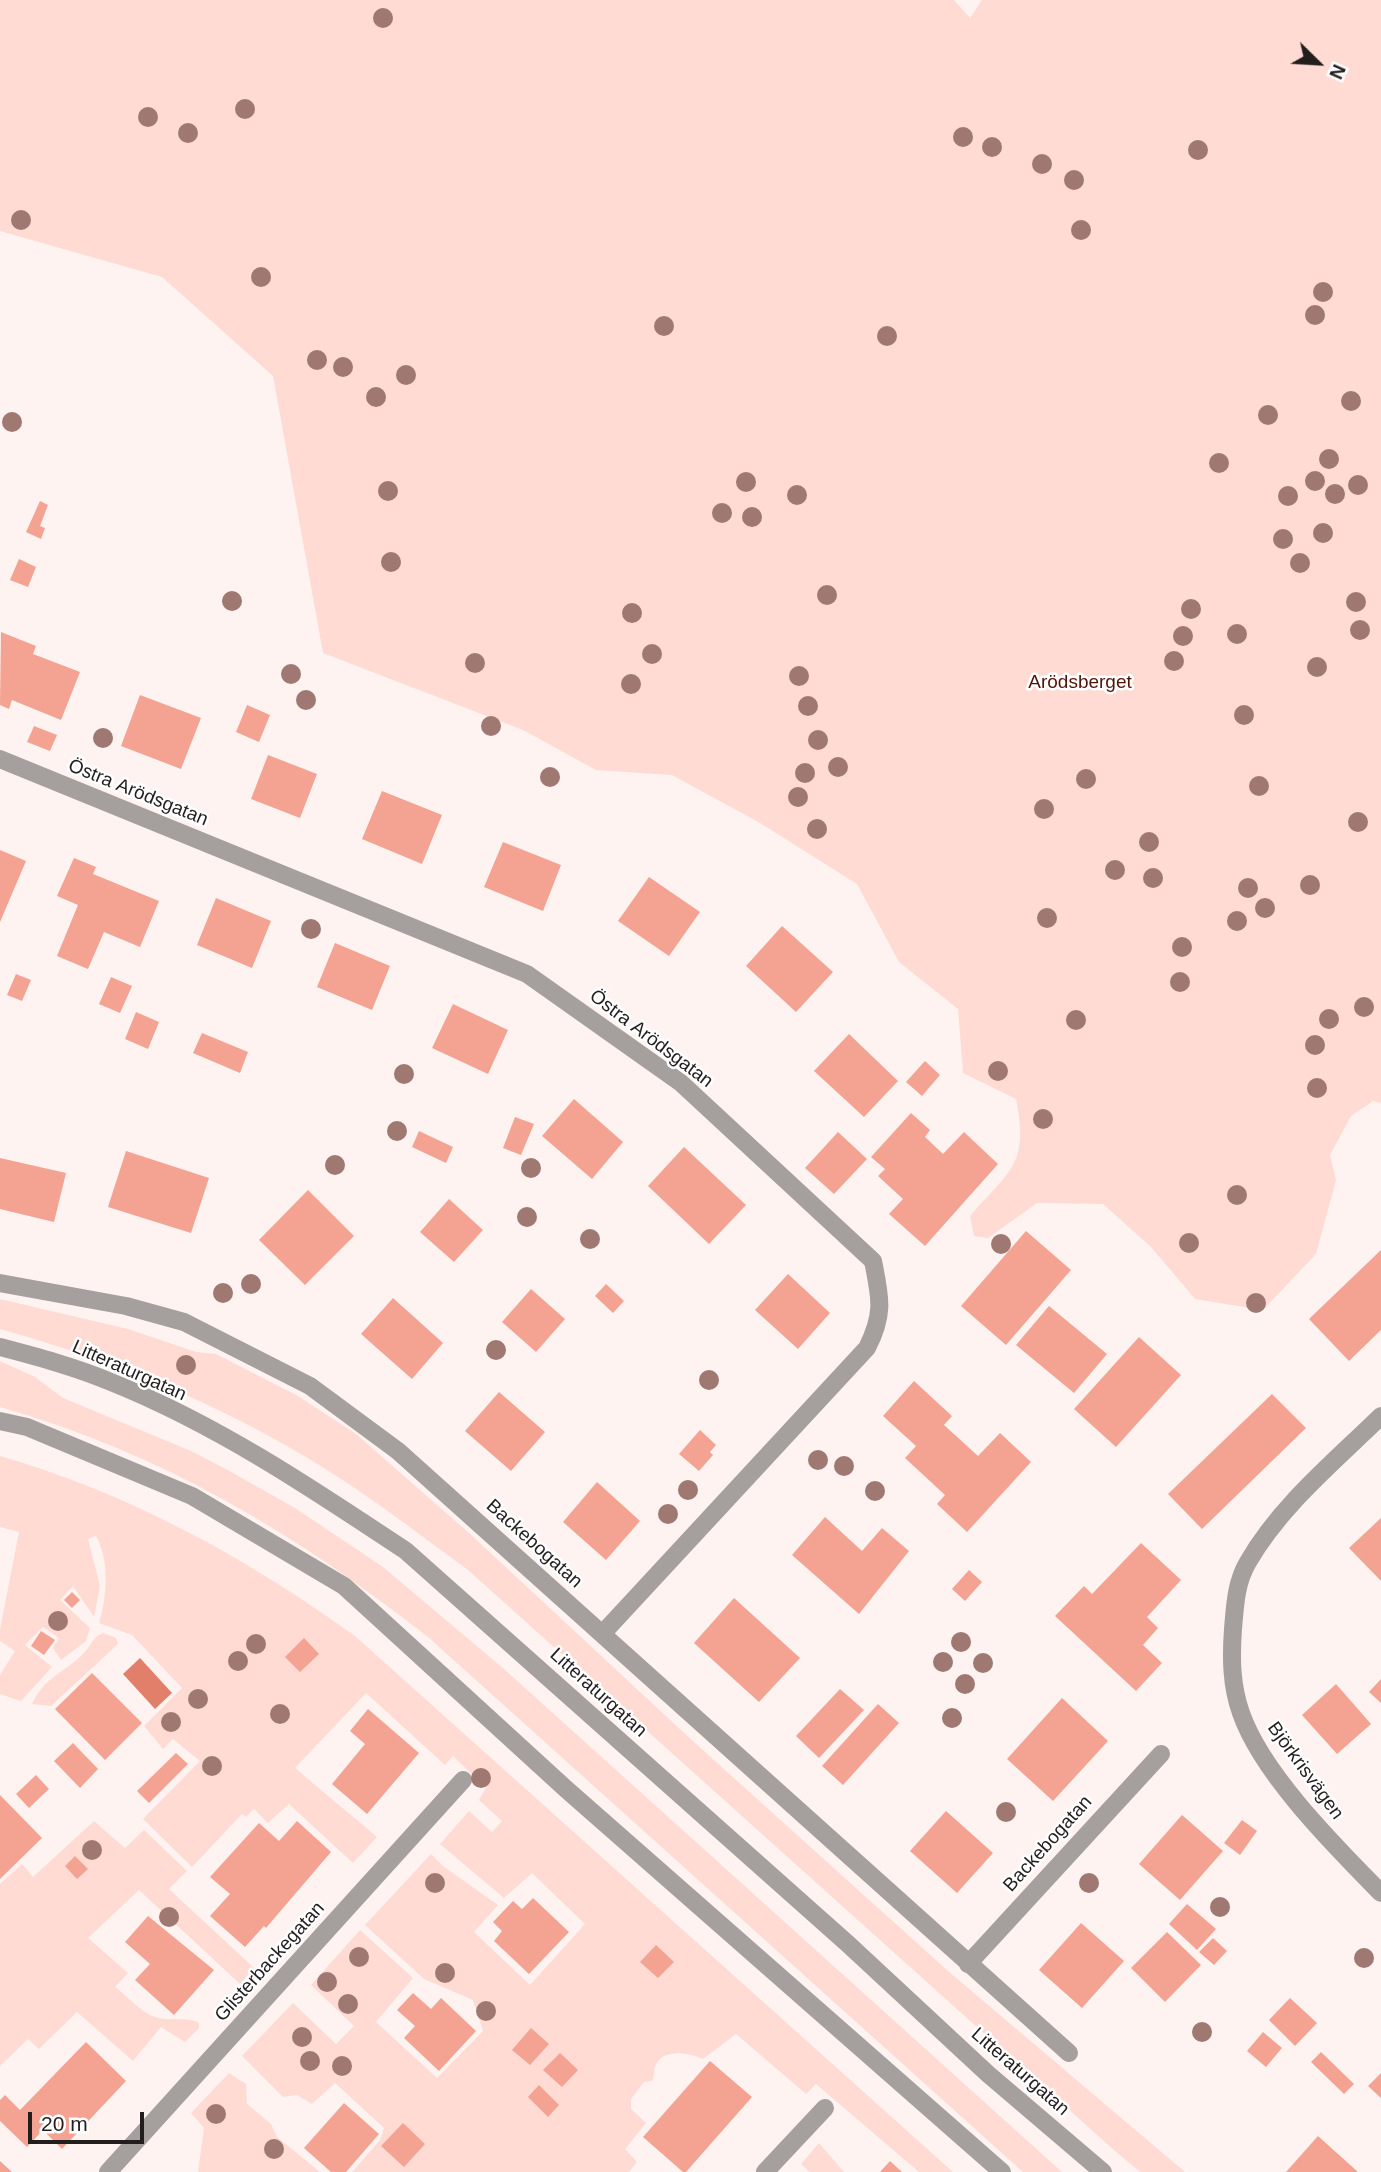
<!DOCTYPE html>
<meta charset="utf-8">
<style>
body{margin:0}
#map{position:relative;width:1381px;height:2172px;overflow:hidden;background:#fef3f1;font-family:Arial,sans-serif}
canvas{display:block}
.north{position:absolute;left:1283px;top:28px;width:70px;height:70px;-webkit-text-stroke:5px #fff;paint-order:stroke;rotate:114deg;font-size:19px;font-weight:700;line-height:28px;text-align:center;color:#221e1d}
.north::after{content:'';display:block;margin:auto;width:24px;height:32px;background:#221e1d;clip-path:polygon(50% 0,100% 100%,50% 72%,0 100%)}
.scale{position:absolute;left:28px;top:2112px;width:116px;height:32px;box-sizing:border-box;border:4px solid #221e1d;border-top:0;padding-left:9px;font-size:21px;line-height:24px;white-space:nowrap;color:#221e1d;-webkit-text-stroke:5px #fff;paint-order:stroke}
</style>
<div id="map">
<canvas width="1381" height="2172"></canvas>
<div class="north">N</div>
<div class="scale">20 m</div>
</div>
<script>
const ctx = document.querySelector('canvas').getContext('2d');
ctx.lineJoin = 'round';
function paint(path, color) { ctx.fillStyle = color; ctx.fill(path, 'evenodd'); }
function trace(path, color, width, dash) { ctx.strokeStyle = color; ctx.lineWidth = width; ctx.lineCap = dash ? 'butt' : 'round'; ctx.setLineDash(dash || []); ctx.stroke(path); }
function write(font, color, halo, rows, align = 'center') {
  ctx.font = font + ' Arial,sans-serif'; ctx.lineWidth = 5; ctx.setLineDash([]); ctx.textBaseline = 'middle'; ctx.strokeStyle = halo; ctx.fillStyle = color; for (const [text, x, y, turn = 0] of rows) {
    ctx.save(); ctx.translate(x, y); ctx.rotate((+turn || 0) * Math.PI / 180); ctx.textAlign = isNaN(turn) ? turn : align; if (halo) ctx.strokeText(text, 0, 0); ctx.fillText(text, 0, 0); ctx.restore();
  }
}
paint(new Path2D(`
 M0 0H954L970 18 982 0H1381V1103L1373 1101 1351 1116 1330 1155 1336 1180 1316 1254 1263 1310 1195 1299 1151 1247 1103 1204 1037 1203 988 1238 974 1236 970 1216C1011 1169 1029 1165 1016 1099L963 1073 958 1009 899 962 857 884 760 823 672 775 596 770 523 730 323 653 273 376 162 277 0 231Z
 M0 1299 128 1329 196 1352 216 1354 298 1396 356 1434 469 1533 695 1743 948 1971 1185 2172H1140L1115 2151 468 1570C419 1534 371 1497 319 1465 221 1404 111 1360 0 1329Z
 M0 1361 35 1377 63 1398 191 1451 224 1468 295 1508 383 1567 504 1669 1062 2172H1023L428 1637C295 1533 164 1454 0 1407Z
 M0 1456C129 1493 247 1558 355 1636L953 2172H919L816 2084 806 2094 736 2034 703 2059C688 2052 658 2047 654 2071 654 2075 654 2078 652 2081L644 2082 631 2099V2109L646 2123 625 2149 637 2162 629 2172H352L380 2140 384 2128 335 2083 312 2104 297 2095 283 2097 242 2056 293 2003 336 2044 354 2026 311 1985 360 1930 413 1978 376 2022 437 2078 483 2031 473 2000 424 1979 365 1925 431 1854 443 1866 498 1905 474 1932 530 1985 585 1924 532 1873 504 1898 440 1844 469 1811 492 1832 502 1821 479 1800 486 1788 453 1756 445 1765 366 1693 295 1768 377 1837 353 1863 289 1804 268 1823 254 1809 246 1817 242 1814 192 1867 143 1819 200 1761 173 1739 163 1749 144 1726 182 1688 132 1635 99 1623C107 1596 110 1562 96 1536L88 1539 100 1586 94 1617 73 1586 60 1600 90 1628 86 1641 61 1660 53 1648 59 1638 43 1627 25 1645 52 1667 21 1701 0 1694V1675L15 1651 0 1641V1629L19 1532 0 1527Z
 M103 1633 116 1638 118 1644 51 1706 32 1704C46 1675 64 1674 84 1653 92 1645 92 1637 103 1633Z
 M94 1821 125 1848 144 1830 187 1871 169 1889 254 1968 240 1984 139 1890 88 1938 128 1973 115 1987C127 1996 142 2013 155 2017 170 2022 187 2016 199 2023V2028L185 2042 161 2027 133 2061 77 2012 39 2049 28 2039 0 2066V1884L22 1864 33 1877Z
 M229 2073 246 2084 247 2104 271 2124 277 2137 320 2172H198L204 2128 191 2113Z
 M819 2143 844 2172H810L801 2164Z`), '#ffdbd3');
paint(new Path2D(`
 M140 1658 172 1693 155 1709 123 1674Z`), '#e17f6b');
paint(new Path2D(`
 M40 501 48 505 40 526 45 528 41 539 26 532Z
 M19 559 36 567 28 587 10 580Z
 M1 632 36 646 33 654 80 672 61 720 12 700 9 709 0 705Z
 M140 695 201 718 181 769 121 746Z
 M247 705 270 715 259 742 236 732Z
 M34 726 57 735 50 751 27 742Z
 M268 755 317 774 300 818 251 799Z
 M382 791 442 815 422 864 362 839Z
 M503 842 561 865 543 911 484 887Z
 M0 850 26 861 0 922Z
 M74 858 96 867 93 874 159 901 140 947 104 932 88 969 57 956 78 905 57 896Z
 M649 877 700 912 669 956 618 921Z
 M216 898 271 921 252 968 197 945Z
 M782 926 833 972 796 1012 746 966Z
 M335 943 390 966 372 1010 317 987Z
 M16 974 31 980 22 1001 7 995Z
 M111 977 132 986 120 1013 99 1004Z
 M453 1004 508 1030 488 1074 432 1048Z
 M136 1012 159 1022 148 1049 125 1039Z
 M202 1033 248 1052 240 1073 193 1053Z
 M849 1034 898 1081 864 1117 814 1071Z
 M925 1061 940 1075 922 1096 906 1082Z
 M574 1099 623 1142 592 1179 542 1136Z
 M911 1113 930 1130 925 1137 943 1154 964 1132 998 1164 925 1246 889 1214 903 1199 878 1176 885 1169 871 1157Z
 M515 1117 534 1124 521 1155 503 1148Z
 M419 1131 453 1147 446 1163 412 1147Z
 M838 1132 867 1159 834 1194 805 1168Z
 M684 1147 746 1205 709 1244 648 1186Z
 M126 1151 209 1178 191 1233 108 1207Z
 M0 1158 66 1173 54 1222 0 1209Z
 M308 1190 354 1236 305 1285 259 1240Z
 M449 1199 483 1230 454 1262 420 1232Z
 M1026 1231 1071 1270 1006 1345 961 1306Z
 M1381 1250V1330L1349 1361 1309 1319Z
 M788 1274 830 1313 798 1349 755 1310Z
 M606 1284 624 1301 613 1313 595 1296Z
 M531 1289 565 1319 536 1352 502 1322Z
 M393 1298 443 1343 412 1379 361 1334Z
 M1049 1306 1107 1354 1074 1393 1016 1345Z
 M1139 1337 1181 1375 1116 1447 1074 1409Z
 M914 1381 952 1416 944 1425 978 1456 1000 1433 1031 1462 967 1532 937 1504 945 1495 905 1458 916 1446 883 1416Z
 M499 1392 545 1432 511 1471 465 1431Z
 M1272 1394 1306 1428 1202 1529 1168 1494Z
 M700 1430 716 1445 710 1452 713 1455 699 1471 679 1454Z
 M597 1482 640 1521 606 1560 563 1522Z
 M825 1517 862 1551 882 1528 909 1551 859 1614 792 1555Z
 M1381 1518V1581L1349 1548Z
 M1141 1543 1181 1580 1147 1617 1158 1628 1143 1645 1162 1663 1136 1691 1055 1616 1084 1586 1092 1594Z
 M969 1570 982 1582 965 1601 952 1589Z
 M72 1592 80 1600 72 1608 64 1600Z
 M734 1598 800 1658 759 1702 694 1643Z
 M41 1631 55 1640 44 1655 31 1646Z
 M304 1638 319 1654 300 1672 285 1657Z
 M92 1673 142 1723 105 1760 55 1709Z
 M1381 1679V1703L1369 1692Z
 M1336 1684 1371 1724 1337 1754 1302 1715Z
 M840 1689 864 1710 819 1758 796 1736Z
 M1062 1698 1108 1741 1053 1801 1007 1759Z
 M878 1704 899 1723 843 1785 822 1766Z
 M368 1709 419 1753 367 1814 332 1784 365 1744 350 1731Z
 M73 1743 98 1769 80 1788 54 1761Z
 M176 1753 188 1764 149 1803 137 1791Z
 M36 1775 49 1789 29 1808 16 1794Z
 M0 1795 42 1838 0 1879Z
 M946 1811 993 1853 957 1893 910 1851Z
 M1182 1815 1223 1851 1180 1900 1139 1864Z
 M1242 1820 1257 1831 1240 1855 1224 1843Z
 M297 1821 331 1852 266 1928 264 1926 245 1947 210 1916 230 1894 210 1877 259 1823 279 1841Z
 M75 1856 88 1869 77 1879 65 1866Z
 M533 1898 569 1932 529 1974 494 1941 502 1931 493 1922 513 1901 522 1909Z
 M1187 1904 1216 1929 1197 1950 1169 1924Z
 M148 1916 214 1970 174 2015 135 1980 150 1964 125 1942Z
 M1081 1923 1124 1961 1082 2008 1039 1970Z
 M1167 1932 1201 1965 1165 2002 1131 1968Z
 M1213 1938 1227 1951 1214 1965 1199 1952Z
 M656 1945 674 1962 658 1978 640 1962Z
 M413 1993 431 2009 441 1998 476 2031 439 2071 404 2038 415 2026 397 2010Z
 M1290 1998 1317 2023 1295 2046 1269 2020Z
 M531 2028 549 2044 530 2065 512 2050Z
 M1263 2032 1282 2048 1266 2067 1247 2051Z
 M86 2042 126 2081 62 2149 43 2130 27 2147 0 2121V2100L5 2095 20 2110Z
 M1321 2052 1354 2084 1344 2094 1311 2062Z
 M560 2053 578 2070 562 2087 543 2070Z
 M710 2061 752 2097 686 2172H683L643 2137Z
 M1381 2073V2098L1368 2086Z
 M539 2085 559 2105 548 2117 528 2097Z
 M344 2103 379 2134 346 2172H331L304 2148Z
 M403 2123 425 2144 404 2167 381 2146Z
 M1318 2136 1358 2172H1286Z
 M0 2161 12 2172H0Z
 M890 2161 902 2172H880Z`), '#f4a291');
trace(new Path2D(`
 M0 759 527 974 681 1083 873 1261C880 1297 885 1313 867 1348L603 1633
 M0 1283 126 1306 184 1322 310 1386 398 1451 1069 2053
 M1381 1416C1335 1461 1281 1505 1248 1562 1236 1582 1235 1605 1233 1629 1231 1657 1231 1685 1241 1713 1262 1774 1336 1847 1381 1893
 M968 1964 1161 1754
 M108 2172 463 1780
 M765 2172 825 2108`), '#a59f9e', 18);
trace(new Path2D(`
 M0 1347C38 1357 75 1367 111 1382 216 1424 313 1489 406 1551L848 1944 988 2074 1103 2172
 M0 1421 27 1427 192 1496 344 1586 566 1789 1002 2172`), '#a59f9e', 18);
ctx.fillStyle = '#9f7872';
for (const [x, y] of [
 [383,18],
 [245,109],
 [148,117],
 [188,133],
 [963,137],
 [992,147],
 [1198,150],
 [1042,164],
 [1074,180],
 [21,220],
 [1081,230],
 [261,277],
 [1323,292],
 [1315,315],
 [664,326],
 [887,336],
 [317,360],
 [343,367],
 [406,375],
 [376,397],
 [1351,401],
 [1268,415],
 [12,422],
 [1329,459],
 [1219,463],
 [1315,481],
 [746,482],
 [1358,485],
 [388,491],
 [1335,494],
 [797,495],
 [1288,496],
 [722,513],
 [752,517],
 [1323,533],
 [1283,539],
 [391,562],
 [1300,563],
 [827,595],
 [232,601],
 [1356,602],
 [1191,609],
 [632,613],
 [1360,630],
 [1237,634],
 [1183,636],
 [652,654],
 [1174,661],
 [475,663],
 [1317,667],
 [291,674],
 [799,676],
 [631,684],
 [306,700],
 [808,706],
 [1244,715],
 [491,726],
 [103,738],
 [818,740],
 [838,767],
 [805,773],
 [550,777],
 [1086,779],
 [1259,786],
 [798,797],
 [1044,809],
 [1358,822],
 [817,829],
 [1149,842],
 [1115,870],
 [1153,878],
 [1310,885],
 [1248,888],
 [1265,908],
 [1047,918],
 [1237,921],
 [311,929],
 [1182,947],
 [1180,982],
 [1364,1007],
 [1329,1019],
 [1076,1020],
 [1315,1045],
 [998,1071],
 [404,1074],
 [1317,1088],
 [1043,1119],
 [397,1131],
 [335,1165],
 [531,1168],
 [1237,1195],
 [527,1217],
 [590,1239],
 [1189,1243],
 [1001,1244],
 [251,1284],
 [223,1293],
 [1256,1303],
 [496,1350],
 [186,1365],
 [709,1380],
 [818,1460],
 [844,1466],
 [688,1490],
 [875,1491],
 [668,1514],
 [58,1621],
 [961,1642],
 [256,1644],
 [238,1661],
 [943,1662],
 [983,1663],
 [965,1684],
 [198,1699],
 [280,1714],
 [952,1718],
 [171,1722],
 [212,1766],
 [481,1778],
 [1006,1812],
 [92,1850],
 [435,1883],
 [1089,1883],
 [1220,1907],
 [169,1917],
 [359,1957],
 [1364,1958],
 [445,1973],
 [327,1982],
 [348,2004],
 [486,2011],
 [1202,2032],
 [302,2037],
 [310,2061],
 [342,2066],
 [216,2114],
 [274,2149]
]) { ctx.beginPath(); ctx.arc(x, y, 10, 0, 2 * Math.PI); ctx.fill(); }
write('19px', '#52140a', '#fff', [
 ["Arödsberget",1080,683]
]);
write('19px', '#221e1d', '#fff', [
 ["Östra Arödsgatan",138,793,22],
 ["Östra Arödsgatan",651,1039,37],
 ["Litteraturgatan",129,1371,24],
 ["Backebogatan",534,1544,42],
 ["Litteraturgatan",598,1693,42],
 ["Björkrisvägen",1305,1771,54],
 ["Backebogatan",1048,1844,-48],
 ["Glisterbackegatan",270,1962,-48],
 ["Litteraturgatan",1020,2072,41]
]);
</script>
